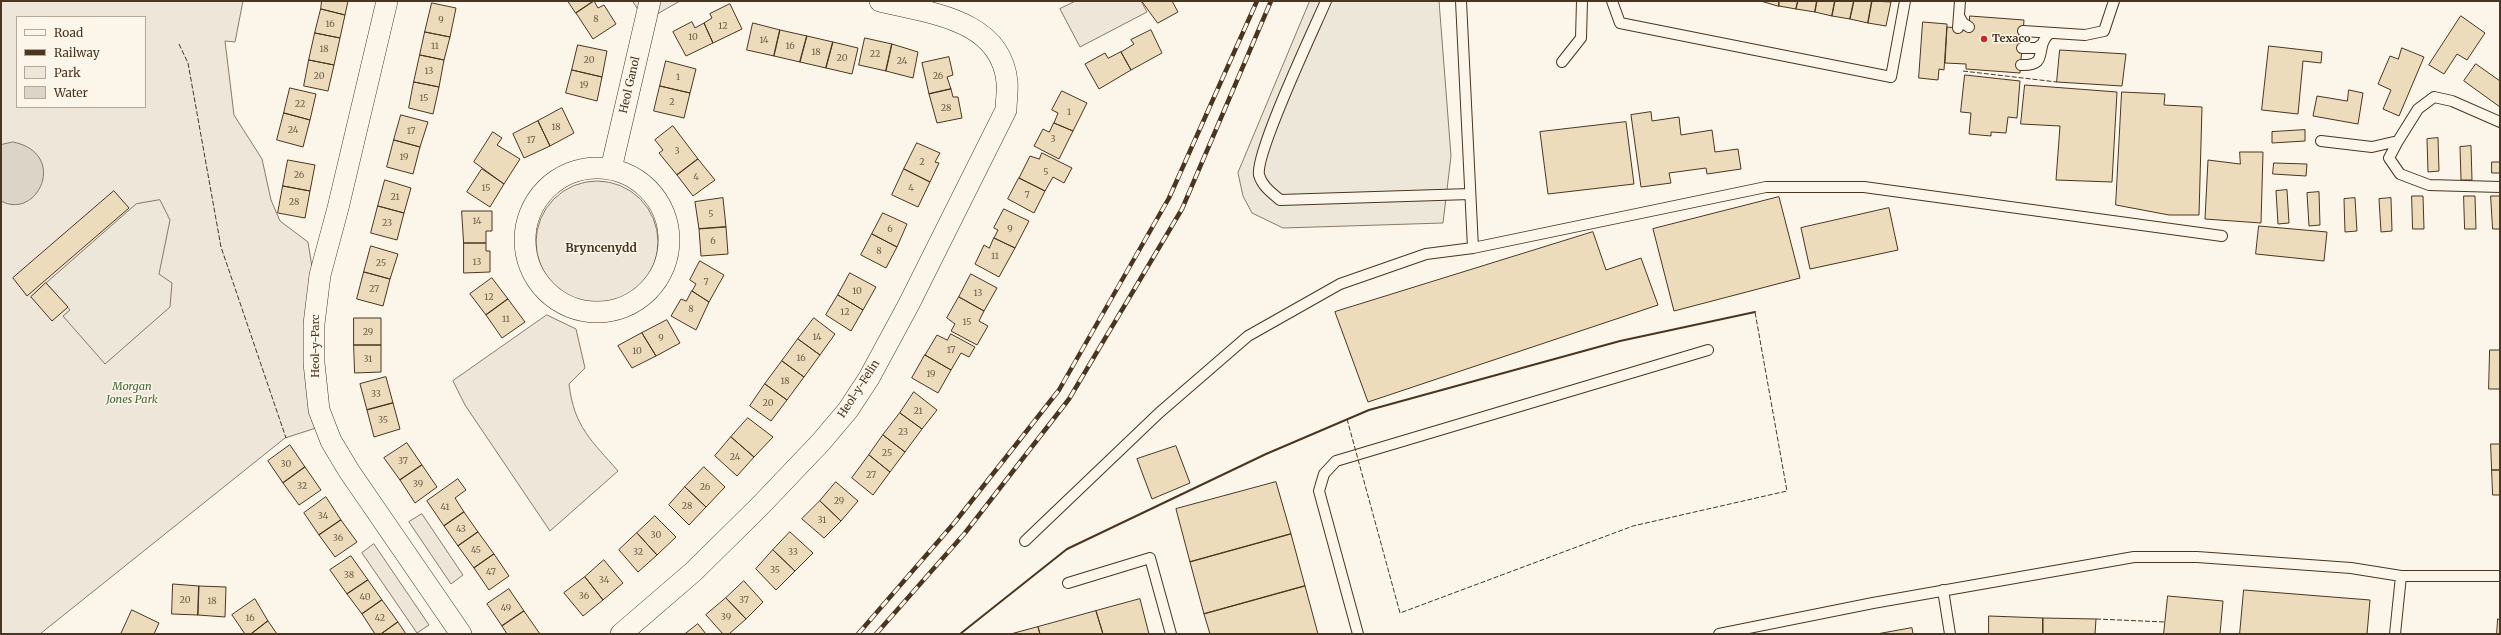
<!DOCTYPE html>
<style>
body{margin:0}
#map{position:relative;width:2501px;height:635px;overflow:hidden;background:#fbf6e9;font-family:Merriweather,serif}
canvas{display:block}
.frame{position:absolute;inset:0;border:2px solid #4a3520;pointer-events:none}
.legend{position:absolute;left:16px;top:16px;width:130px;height:92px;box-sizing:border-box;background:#fbf6e9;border:1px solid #b4a999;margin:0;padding:5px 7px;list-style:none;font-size:12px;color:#4a3520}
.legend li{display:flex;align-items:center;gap:8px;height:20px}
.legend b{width:20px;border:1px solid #b4a999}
</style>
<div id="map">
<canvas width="2501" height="635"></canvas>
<div class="frame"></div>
<ul class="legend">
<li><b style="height:5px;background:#fbf6e9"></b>Road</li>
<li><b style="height:5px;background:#4a3520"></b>Railway</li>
<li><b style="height:11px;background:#ede6d9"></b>Park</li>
<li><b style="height:11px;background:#dcd4c6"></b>Water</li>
</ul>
</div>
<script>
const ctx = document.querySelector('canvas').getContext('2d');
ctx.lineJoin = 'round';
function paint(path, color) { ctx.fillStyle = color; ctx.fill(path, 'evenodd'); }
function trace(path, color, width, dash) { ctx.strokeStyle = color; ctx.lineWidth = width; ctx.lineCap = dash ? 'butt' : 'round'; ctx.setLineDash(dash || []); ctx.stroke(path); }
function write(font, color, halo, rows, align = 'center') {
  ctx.font = font + ' Merriweather,serif'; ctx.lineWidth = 3; ctx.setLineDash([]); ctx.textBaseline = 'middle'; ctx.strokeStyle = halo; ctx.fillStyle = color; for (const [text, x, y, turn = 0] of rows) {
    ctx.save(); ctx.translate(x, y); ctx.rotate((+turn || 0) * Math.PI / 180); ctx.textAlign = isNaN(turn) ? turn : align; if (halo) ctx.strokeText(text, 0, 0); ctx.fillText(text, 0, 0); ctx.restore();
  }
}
const green = new Path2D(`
 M1 1H243L235 42 225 41 234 115 262 159 271 200 280 221 308 242 312 267 316 428 285 438 40 634H1ZM17 17H145V107H17Z
 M633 1H680L645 21Z
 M1076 1H1141L1147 12 1080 47 1060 9Z
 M536 242a61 61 0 1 1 122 0a61 61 0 1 1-122 0Z
 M547 315 576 329 585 368 569 384C574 427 592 441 618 471L550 531 465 405 453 381Z
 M422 514 463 575 451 584 409 522Z
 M374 544 429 625 417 633 362 553Z`);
paint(green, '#ede6d9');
trace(green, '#887966', 1);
const parking = new Path2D(`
 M1310 1H1439L1451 156 1443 223 1283 228 1252 213 1243 196 1238 173Z
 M160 200 170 220 159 274 172 283 170 307 105 364 63 316 70 310 46 283 136 204Z`);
paint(parking, '#ede7d9');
trace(parking, '#887966', 1);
const water = new Path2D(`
 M13 142C69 153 38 221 1 201V145Z`);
paint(water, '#dcd4c6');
trace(water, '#887966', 1);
const building = new Path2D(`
 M322 1H348L345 15 321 9Z
 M568 1H594L576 13Z
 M594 1 598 8 604 5 616 24 593 39 576 13Z
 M1142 1H1172L1178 12 1158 23Z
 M1761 1H1779V6Z
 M1779 1H1798L1796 9 1779 6Z
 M1798 1H1817L1815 12 1796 9Z
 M1817 1H1835L1832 16 1815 12Z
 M1835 1H1854L1850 19 1832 16Z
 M1854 1H1872L1868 23 1850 19Z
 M1872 1 1891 2 1886 26 1868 23Z
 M432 3 456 8 450 37 425 32Z
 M730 4 742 29 713 43 704 23 712 18 710 14Z
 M321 9 345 15 340 38 315 33Z
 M1970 16 2024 20 2020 73 1966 69V64L1945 63 1947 27 1969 29Z
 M2461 16 2485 33 2467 60 2457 54 2444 74 2429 65Z
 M692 22 695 28 704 23 713 43 686 56 673 32Z
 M1923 22 1947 24 1944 70 1939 69 1938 80 1919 78Z
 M753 23 780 30 774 56 747 50Z
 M780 30 807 36 800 62 774 56Z
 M1151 30 1162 53 1131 70 1121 52 1134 44 1131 40Z
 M425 32 450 37 444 60 420 55Z
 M315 33 340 38 334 65 309 60Z
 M807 36 833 42 826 68 800 62Z
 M865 38 892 44 886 71 859 65Z
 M833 42 858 48 852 74 826 68Z
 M892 44 918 52 913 78 886 71Z
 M578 45 607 51 602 77 572 70Z
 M2269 46 2322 52 2321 63 2303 61 2298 114 2262 110Z
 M2402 48 2424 57 2399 116 2383 109 2391 90 2378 84 2390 56 2398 59Z
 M2060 50 2126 54 2122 86 2057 82Z
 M1121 52 1131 70 1099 89 1085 64 1105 53 1108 58Z
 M420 55 444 60 439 87 414 82Z
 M949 57 953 75 947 77 951 89 929 94 922 63Z
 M309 60 334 65 328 91 304 86Z
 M666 61 696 69 690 93 660 86Z
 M2476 64 2500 81V107L2464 81Z
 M572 70 602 77 597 101 566 93Z
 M1965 75 2020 81 2017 118 2008 117 2006 133 1991 132V136L1969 134 1971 113 1961 112Z
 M414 82 439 87 433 114 409 108Z
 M2025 85 2117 92 2112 182 2056 180 2060 126 2021 124Z
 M660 86 690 93 684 118 654 111Z
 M290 88 316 94 310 120 284 113Z
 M951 89 953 97H958L962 118 937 123 929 94Z
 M2349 90 2363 93 2358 124 2313 116 2317 96 2347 101Z
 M1062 91 1087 103 1073 131 1054 123 1058 113 1052 110Z
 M2122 92 2165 94 2164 105 2202 107 2199 215H2169L2116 205Z
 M562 108 574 133 550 146 538 121Z
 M1651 112 1652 121 1679 117 1681 135 1712 130 1715 152 1738 149 1741 169 1707 174 1706 168 1669 173 1671 183 1641 187 1631 115Z
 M284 113 310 120 303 147 277 140Z
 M401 115 428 122 420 147 394 140Z
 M538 121 550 146 524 158 513 134Z
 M1626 122 1634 184 1548 194 1540 132Z
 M1054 123 1073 131 1059 159 1034 146 1043 129 1049 132Z
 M673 126 698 159 677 175 659 153 663 150 655 140Z
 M2305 130V141L2272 143V132Z
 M493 132 502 138 497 145 520 159 504 184 474 162Z
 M2438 138 2439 171 2428 172 2427 139Z
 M394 140 420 147 413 174 387 167Z
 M917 143 940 153 935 162 939 163 930 182 904 169Z
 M2471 146 2472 180H2461L2460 147Z
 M2240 152H2263L2261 223 2205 219 2208 160 2240 164Z
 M1042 153 1072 168 1064 183 1053 177 1045 191 1019 178 1030 156 1039 159Z
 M698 159 715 180 693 196 677 175Z
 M288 160 315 165 310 191 283 186Z
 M2492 162H2500V173H2492Z
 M2274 163 2307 164 2306 176 2273 174Z
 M482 169 504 184 490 207 467 192Z
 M904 169 930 182 918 207 892 195Z
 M1019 178 1045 191 1034 213 1008 199Z
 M385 180 411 188 404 213 378 206Z
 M283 186 310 191 305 218 278 213Z
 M2287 190 2289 223 2278 224 2276 191Z
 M114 191 129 208 27 296 13 278Z
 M2319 192 2320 225 2309 226 2307 193Z
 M2412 196H2423L2424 229H2413Z
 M2464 196H2475L2476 229H2465Z
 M2491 196H2500V229H2493Z
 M1779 197 1800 278 1674 311 1653 229Z
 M723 198 726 227 699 229 695 202Z
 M2355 198 2357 231 2345 232 2344 199Z
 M2391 198 2392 231 2381 232 2379 199Z
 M378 206 404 213 397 240 371 233Z
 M1889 208 1898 250 1810 269 1801 228Z
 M1004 209 1029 221 1015 248 994 238 998 230 994 228Z
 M462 211H492V231H486V243H464Z
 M883 213 907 224 897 247 872 234Z
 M2259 226 2327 232 2324 261 2256 254Z
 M726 227 728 254 701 256 699 229Z
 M1593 232 1606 270 1641 258 1658 305 1368 402 1335 312Z
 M872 234 897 247 886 268 861 255Z
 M994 238 1015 248 999 277 975 264 984 245 989 248Z
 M464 243H486V251H490V272L464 273Z
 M371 246 398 254 390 279 364 272Z
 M700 261 724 275 709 302 692 291 696 284 690 280Z
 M364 272 390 279 383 306 357 299Z
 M850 273 876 287 863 310 838 295Z
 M971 274 997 288 984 311 959 297Z
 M492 278 508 299 486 315 470 294Z
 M46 283 68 307 52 321 31 297Z
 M692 291 709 302 696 330 671 316 681 299 686 301Z
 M838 295 863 310 851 331 826 315Z
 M959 297 984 311 979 321 988 326 977 345 951 331 955 324 947 318Z
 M508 299 525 322 502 338 486 315Z
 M354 318H381V345H354Z
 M814 318 835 334 820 355 798 339Z
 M667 320 680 343 656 356 642 333Z
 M642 333 656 356 632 368 618 346Z
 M951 334 975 347 969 357 961 353 951 370 925 355 937 335 947 340Z
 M798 339 820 355 804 377 782 361Z
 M354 345H381V372L355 373Z
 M2490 350H2500V389H2489Z
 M925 355 951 370 938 393 912 378Z
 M782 361 804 377 787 400 765 384Z
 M386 377 393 403 367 410 360 384Z
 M765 384 787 400 771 421 750 406Z
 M914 392 937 410 922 429 900 413Z
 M393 403 400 429 374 437 367 410Z
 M900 413 922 429 905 452 883 435Z
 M748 418 773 437 754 457 731 437Z
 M883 435 905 452 890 472 869 455Z
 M731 437 754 457 737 476 715 456Z
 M407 443 422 465 400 480 384 458Z
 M2491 444H2500V470H2492Z
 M290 445 305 467 283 483 268 461Z
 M1176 446 1190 483 1152 499 1137 459Z
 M869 455 890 472 873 495 852 478Z
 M422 465 437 487 415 503 400 480Z
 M305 467 321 490 299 505 283 483Z
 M704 467 725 487 706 507 685 487Z
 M2492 470H2500V495H2493Z
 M458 479 466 490 455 498 464 512 444 526 427 501Z
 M836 482 858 501 841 521 820 501Z
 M1276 482 1291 534 1190 562 1176 509Z
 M685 487 706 507 689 525 669 505Z
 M326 497 341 520 319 535 304 513Z
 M820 501 841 521 824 538 802 519Z
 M464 512 478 532 458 546 444 526Z
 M655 516 676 537 657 555 637 533Z
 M341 520 357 542 335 557 319 535Z
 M478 532 494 554 474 568 458 546Z
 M790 532 813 553 795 571 773 550Z
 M637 533 657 555 638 572 619 550Z
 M1291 534 1305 586 1204 614 1190 562Z
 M773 550 795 571 776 590 756 569Z
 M494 554 509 576 489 590 474 568Z
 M351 556 368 580 347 594 330 570Z
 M604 560 623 583 603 600 585 577Z
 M585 577 603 600 583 616 564 593Z
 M368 580 382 600 362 614 347 594Z
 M744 581 763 602 746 619 726 598Z
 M173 584 199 586 198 615 172 614Z
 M199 586 226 587 225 617 198 615Z
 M1305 586 1318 634H1210L1204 614Z
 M509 589 524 611 502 626 487 604Z
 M2244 590 2370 600 2367 634H2240Z
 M2168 596 2223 601 2220 634H2164Z
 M726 598 746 619 729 634H723L706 615Z
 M255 599 268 621 251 634H245L232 615Z
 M1140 599 1149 634H1103L1096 611Z
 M382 600 398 622 381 634H375L362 614Z
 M132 610 159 623 154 634H121Z
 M524 611 540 634H507L502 626Z
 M1096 611 1103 634H1040L1038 627Z
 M1989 616 2043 618V634H1989Z
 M2043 618 2096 619 2095 634H2043Z
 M2498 619 2500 620V634H2497Z
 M268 621 277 634H251Z
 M398 622 406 634H381Z
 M698 624 706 634H685Z
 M1038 627 1040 634H1011Z
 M1912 628 1913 634H1877Z`);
paint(building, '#ecdcbc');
trace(building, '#4a3520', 1);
const lane = new Path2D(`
 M1326 1C1314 29 1255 153 1259 175 1262 186 1272 193 1280 200L1470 194
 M1461 1 1473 248 1766 187H1864L2222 236
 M1612 1 1620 23 1891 77 1905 1
 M1959 16 1963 23 1969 27
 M1958 28 1960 1
 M2023 31 2085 35 2104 31 2114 1
 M2022 48H2037L2042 44
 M1562 62 1581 38 1582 1
 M2021 65C2051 66 2033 47 2050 33
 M2321 141 2372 147 2398 141 2418 109 2434 97 2452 101 2500 122
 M2398 141 2389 158 2400 174 2429 185 2500 187
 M1025 541 1159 413 1248 336 1340 284 1426 254 1473 248
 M1068 583 1150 558 1171 634
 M1943 590 1950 634
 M1358 634 1319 491 1324 474 1336 461 1708 350
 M1719 634 1873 603 2134 557H2197L2351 568 2401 576H2500
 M2395 634 2401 576`);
const street = new Path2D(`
 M387 1 338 208 320 275 314 324V363L319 410 331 441 349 471 461 634
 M525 240a72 72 0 1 1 144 0a72 72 0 1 1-144 0Z
 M611 169 650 1
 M621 634 693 572 760 506 821 442 848 410 869 378 909 304 1006 110C1006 101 1008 91 1007 82 1001 19 929 13 880 1`);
trace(lane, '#4a3520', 12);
trace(street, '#4a3520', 22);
trace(lane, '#fbf6e9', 10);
trace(street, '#fbf6e9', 21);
const rail = new Path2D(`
 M858 634 955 522 1059 390 1169 198 1257 1
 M876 634 965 533 1069 399 1182 209 1271 1`);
trace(rail, '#4a3520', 4.5);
trace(rail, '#fbf6e9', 3, [9]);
trace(new Path2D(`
 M179 44 188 63 221 247 286 438
 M1963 71 2057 82
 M1347 419 1400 613 1633 526 1787 491 1755 312
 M2096 619 2165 622`), '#4a3520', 1, [5, 2]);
trace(new Path2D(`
 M960 634 1067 549 1266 454 1369 410 1620 341 1755 312`), '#4a3520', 2);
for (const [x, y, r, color] of [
 [1984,39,4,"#c62828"]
]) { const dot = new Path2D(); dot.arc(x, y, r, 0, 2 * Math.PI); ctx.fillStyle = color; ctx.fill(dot); trace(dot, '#fbf6e9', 1.5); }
write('9px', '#725f47', null, [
 ["8",596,19],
 ["9",441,20],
 ["16",330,24],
 ["12",723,26],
 ["10",693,37],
 ["14",764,40],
 ["11",435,46],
 ["16",790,46],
 ["18",324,49],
 ["18",816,52],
 ["22",875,54],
 ["20",842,58],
 ["20",589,60],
 ["24",902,61],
 ["13",429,71],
 ["20",319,76],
 ["26",938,76],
 ["1",678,77],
 ["19",584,85],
 ["15",424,98],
 ["2",672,102],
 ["22",300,104],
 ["28",946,108],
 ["1",1069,112],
 ["18",556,127],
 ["24",293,130],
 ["17",411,131],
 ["3",1053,139],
 ["17",531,140],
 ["3",677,151],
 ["19",404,157],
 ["2",922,162],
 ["5",1046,172],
 ["26",299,175],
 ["4",696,177],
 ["15",486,188],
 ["4",911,188],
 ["7",1027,195],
 ["21",395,197],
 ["28",294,202],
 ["5",711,214],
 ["14",477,221],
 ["23",387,223],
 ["6",890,229],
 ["9",1010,229],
 ["6",713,241],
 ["8",879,251],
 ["11",995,256],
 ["13",477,262],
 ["25",381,263],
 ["7",706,282],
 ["27",374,289],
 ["10",857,291],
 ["13",978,293],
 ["12",489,297],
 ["8",691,309],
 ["12",845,312],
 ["11",506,319],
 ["15",967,322],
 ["29",368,332],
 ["14",817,337],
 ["9",661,338],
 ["17",951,350],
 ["10",637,351],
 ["16",801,358],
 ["31",368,359],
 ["19",931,374],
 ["18",785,381],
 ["33",376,394],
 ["20",768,403],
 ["21",918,411],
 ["35",383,420],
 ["23",903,432],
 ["25",887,453],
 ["24",735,457],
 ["37",403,461],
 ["30",286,464],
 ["27",871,475],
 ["39",418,484],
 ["32",302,486],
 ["26",705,487],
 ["29",839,501],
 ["28",687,506],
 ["41",445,507],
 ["34",323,516],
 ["31",822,520],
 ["43",461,529],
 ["30",656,535],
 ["36",338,538],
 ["45",476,550],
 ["32",638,552],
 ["33",793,552],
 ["35",775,570],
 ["47",491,572],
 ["38",349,575],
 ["34",604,580],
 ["36",584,596],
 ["40",365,597],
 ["20",185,600],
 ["37",744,600],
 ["18",212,601],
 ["49",506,608],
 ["39",726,617],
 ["16",250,618],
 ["42",380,618]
]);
write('bold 11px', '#4a3520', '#fbf6e9', [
 ["Texaco",1992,39]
], 'left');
write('11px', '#4a3520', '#fbf6e9', [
 ["Heol Ganol",630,85,-77],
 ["Heol-y-Parc",316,346,-90],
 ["Heol-y-Felin",859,389,-57]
]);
write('italic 11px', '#436837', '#fbf6e9', [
 ["Morgan",132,387],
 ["Jones Park",132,400]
]);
write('bold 12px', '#4a3520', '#fbf6e9', [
 ["Bryncenydd",601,249]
]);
</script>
